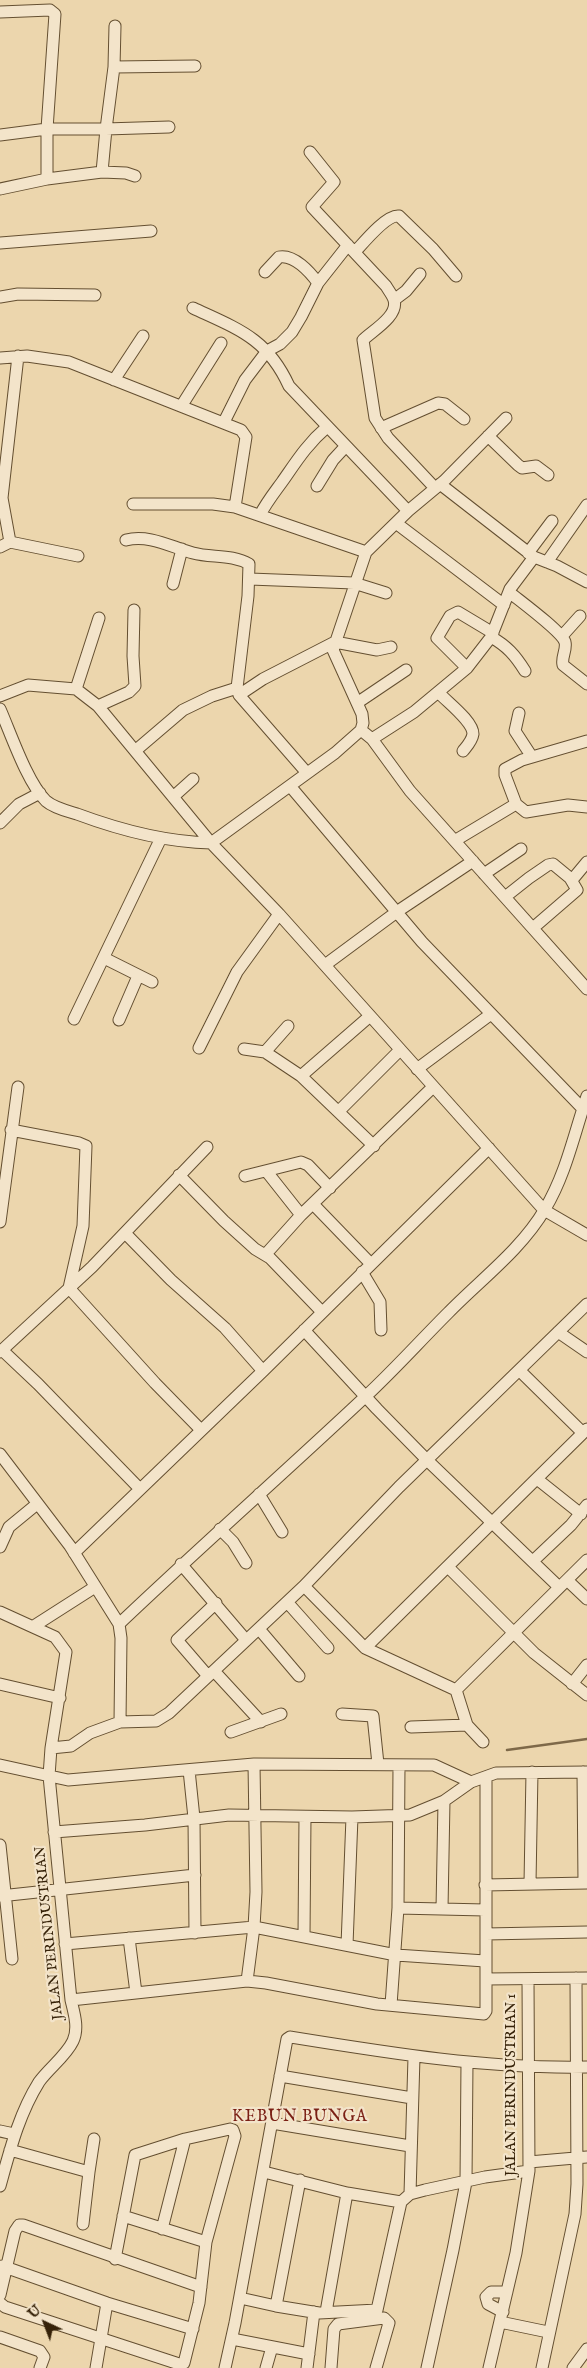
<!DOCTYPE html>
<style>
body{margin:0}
#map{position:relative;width:587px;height:2368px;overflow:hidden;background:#ecd6ad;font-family:"IM FELL English",serif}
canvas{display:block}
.north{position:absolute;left:20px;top:2298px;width:50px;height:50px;-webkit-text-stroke:4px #f3e4ca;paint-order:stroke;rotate:317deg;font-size:14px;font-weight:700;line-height:20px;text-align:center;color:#362208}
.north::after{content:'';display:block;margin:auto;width:18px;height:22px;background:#362208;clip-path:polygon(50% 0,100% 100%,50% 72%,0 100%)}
</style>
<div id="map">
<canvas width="587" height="2368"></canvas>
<div class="north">U</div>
</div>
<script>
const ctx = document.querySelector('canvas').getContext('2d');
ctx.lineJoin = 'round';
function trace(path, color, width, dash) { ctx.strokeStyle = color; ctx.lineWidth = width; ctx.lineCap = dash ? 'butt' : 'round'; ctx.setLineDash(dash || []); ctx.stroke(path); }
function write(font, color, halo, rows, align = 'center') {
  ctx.font = font + ' "IM FELL English",serif'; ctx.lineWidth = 4.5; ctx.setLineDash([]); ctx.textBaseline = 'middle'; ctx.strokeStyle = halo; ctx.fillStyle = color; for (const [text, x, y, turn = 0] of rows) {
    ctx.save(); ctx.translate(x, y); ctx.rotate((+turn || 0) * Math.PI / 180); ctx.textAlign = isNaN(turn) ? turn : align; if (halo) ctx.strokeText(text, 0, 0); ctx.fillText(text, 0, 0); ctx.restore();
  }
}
trace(new Path2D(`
 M507 1750 587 1739`), '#7e6949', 2.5);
const minor = new Path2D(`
 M0 12 50 10 55 14 47 129V179
 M114 67 195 66
 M0 135 47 129H106L114 67 115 26
 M310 152 334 182 312 207 386 286C389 291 393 296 394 300 399 316 372 331 363 340L375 418 388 438 435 488
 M135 176 126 173 102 172 106 129 169 127
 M0 189 47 179 102 172
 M0 243 151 231
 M355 252C364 242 387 214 399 216L433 249 456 276
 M265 272 279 257C294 254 310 272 318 283
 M0 297 18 294 95 295
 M394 300 406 291 420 274
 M193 308C238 329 267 338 289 386L408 511
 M0 358 27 356 69 362 241 430 246 437 235 507
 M114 380 143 336
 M182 405 221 343
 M224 422 245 380 267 351 280 344 292 332 301 317 318 283 348 245
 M381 428 438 403 445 404 464 419
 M488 436 518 465 522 468 536 466 548 475
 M440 484 534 557
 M317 486 333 460 345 447
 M133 504H213L235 507 366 552
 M260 515C266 503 274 493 282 482 296 462 307 444 327 427
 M396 523 504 605
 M126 540C149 534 171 547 193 553 211 558 232 554 249 564L248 596 237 688 239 695 307 773
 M10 542 78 556
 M0 547 10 542 2 498 18 356
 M528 553 552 521
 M547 562 587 505
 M250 579 354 583 386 593
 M173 584 182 549
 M509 592C520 601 561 631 565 642 567 650 561 657 563 665L587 684
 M562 636 580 616
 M491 637C507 646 515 655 525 671
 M467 668 437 638 450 616 458 612 493 633
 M76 689 99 618
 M438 692C447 702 473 721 473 734 472 741 467 746 463 751
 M239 695 263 679 335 642 377 650 391 647
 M0 696 28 685 76 689 98 706 211 843 335 753 361 730 363 723 362 714 333 650 366 552 408 511 444 481 506 418
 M357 703 406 670
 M98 706 129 692 135 686 133 656 134 610
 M0 709C11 734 27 782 46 801 54 808 67 811 77 814 120 830 165 842 211 843L279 914 544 1210 587 1235
 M519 713 515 731 532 757
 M361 730 372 739 410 791 587 989
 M372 739 414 712 467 668 491 637 510 589 534 557 557 566 587 582
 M135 751 183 710 212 696 237 688
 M290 786 422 942 583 1109
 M173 797 193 779
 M516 804 526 812 568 805 587 807
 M0 823 19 804 40 793
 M456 840 516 804 505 775V769L522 760 587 741
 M484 874 521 849
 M572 880 587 862
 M505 897 529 878 548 865 553 864 570 878 577 890 533 928
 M104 958 152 982
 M325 965 398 911 473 861
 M74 1019 161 838
 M119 1020 138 976
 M199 1048 237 972 279 914
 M244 1049 265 1052 301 1076 374 1146
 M265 1052 288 1026
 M417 1069 491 1014
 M301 1076 370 1016
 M339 1111 400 1050
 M11 1130 79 1143 86 1146 83 1226 69 1288 155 1383 201 1430
 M267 1172 301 1215
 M179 1175 224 1221 255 1249 270 1258 322 1312
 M245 1176 301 1162 308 1165 330 1188
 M313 1204 371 1264
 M0 1222 18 1087
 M125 1233 171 1280 225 1328 263 1371
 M265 1255 301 1215 433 1087
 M362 1272 380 1302 381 1330
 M304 1330 377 1409 427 1460 559 1587
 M558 1332 587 1352
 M2 1350 38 1384 139 1488
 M0 1352 92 1267 207 1147
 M519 1370 583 1433
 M0 1454 70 1546 119 1624 121 1638 120 1722
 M537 1479 581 1514
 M259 1494 282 1532
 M220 1529 233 1542 246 1563
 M0 1547 9 1527 37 1504
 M74 1553 263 1371 489 1148
 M533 1561 571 1525 587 1505
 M181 1564 246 1640
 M448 1567 534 1653 587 1695
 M567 1580 587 1599
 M304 1586 365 1648 456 1690 587 1560
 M287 1602 328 1648
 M0 1612 55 1637 66 1652 51 1748 49 1776 71 2000C74 2013 79 2028 73 2041 66 2056 49 2068 39 2082 19 2114 10 2150 0 2186
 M119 1624C200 1547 284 1473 366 1396 394 1370 420 1341 448 1313 480 1280 521 1250 545 1209 566 1174 574 1134 587 1096
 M34 1626 95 1587
 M259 1629 299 1676
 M365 1648 587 1429
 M214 1671 261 1722
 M208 1676 177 1640 216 1603
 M0 1684 60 1698
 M572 1684 587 1665
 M456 1690 467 1725 483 1742
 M342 1714 373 1716 378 1764
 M411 1727 467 1725
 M231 1732 281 1714
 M51 1748 71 1746 90 1733 120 1722 156 1721 169 1713 304 1586 399 1487 587 1304
 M0 1765 68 1780 254 1764 434 1765 471 1782
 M189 1770 194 1818 195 1933
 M583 1772 584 1883
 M54 1832 145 1825 229 1815 352 1817 410 1815 444 1801 471 1782 496 1773 587 1772
 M0 1845 12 1959
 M530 1883 532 1772
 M485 1885 587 1883
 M0 1896 195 1875
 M398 1908 485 1910
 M442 1909 444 1801
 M486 1934 587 1932
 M304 1936 305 1817
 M129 1938 136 1993
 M65 1944 254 1927 396 1955 485 1961
 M347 1945 352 1817
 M486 1979 587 1978
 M247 1981 254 1927 256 1892 254 1764
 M71 2000 247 1981 266 1983 377 2004 484 2014 486 2011V1777
 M391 2005 398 1908 399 1766
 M280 2076 412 2098
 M272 2123 410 2146
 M0 2131 14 2134
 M10 2150 89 2172 83 2224
 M529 2162 587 2157
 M89 2172 94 2139
 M264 2172 347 2193 401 2202 410 2194 425 2190 485 2177 529 2171
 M410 2194 414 2057
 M123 2216 206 2242
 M162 2229 185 2139
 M2 2266 107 2303 193 2329
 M0 2295 15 2231 19 2225H23L201 2287
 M240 2298 276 2306 319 2313 377 2310 401 2202
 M0 2303 5 2307 179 2364 184 2363 199 2303 206 2242 235 2136 233 2130 230 2129 185 2139 135 2155 115 2259
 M276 2306 300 2180
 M326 2312 347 2193
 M503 2312 488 2304 486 2297 491 2292H507
 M500 2322 548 2332
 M0 2337 40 2351 44 2357 40 2368
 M232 2339 309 2354
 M96 2368 107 2303
 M225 2368 235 2323 287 2039 290 2037C389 2053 487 2069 587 2067
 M266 2368 272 2347
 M307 2368 314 2312
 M331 2368 334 2329 338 2324 384 2318 389 2323 376 2368
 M427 2368 453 2250 466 2182 467 2062
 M489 2368 516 2253 529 2171 528 1979
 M542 2368 575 2214 577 2184 576 1978
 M573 2368 587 2349`);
trace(minor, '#644f31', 13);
trace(minor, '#f3e4ca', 11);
write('14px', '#362208', '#f3e4ca', [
 ["JALAN PERINDUSTRIAN",50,1933,-96],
 ["JALAN PERINDUSTRIAN 1",512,2085,-90]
]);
ctx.letterSpacing = '1px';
write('16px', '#7a1f14', '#f3e4ca', [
 ["KEBUN BUNGA",300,2118]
]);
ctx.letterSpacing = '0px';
</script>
